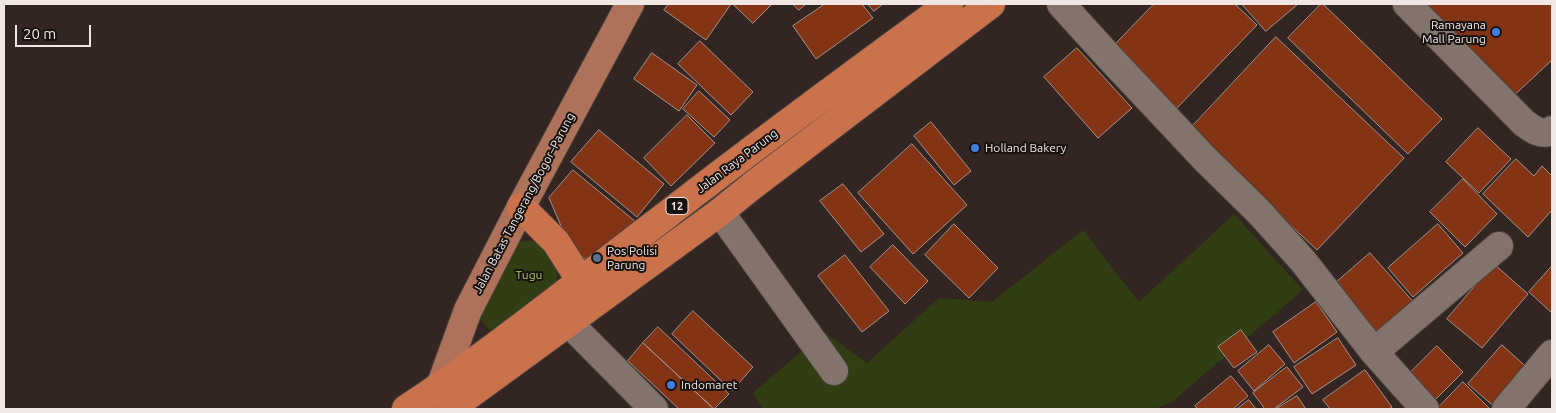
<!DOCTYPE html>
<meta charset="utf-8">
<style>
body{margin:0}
#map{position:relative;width:1556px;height:413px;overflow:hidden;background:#332622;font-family:Ubuntu,sans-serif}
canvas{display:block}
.frame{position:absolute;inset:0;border:5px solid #f0e7e4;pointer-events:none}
.scale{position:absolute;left:15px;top:25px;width:76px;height:22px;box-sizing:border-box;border:2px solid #f0e7e4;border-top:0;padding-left:6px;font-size:15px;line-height:18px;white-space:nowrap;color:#f0e7e4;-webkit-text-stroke:4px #17110f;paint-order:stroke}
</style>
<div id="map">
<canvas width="1556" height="413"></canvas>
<div class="frame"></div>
<div class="scale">20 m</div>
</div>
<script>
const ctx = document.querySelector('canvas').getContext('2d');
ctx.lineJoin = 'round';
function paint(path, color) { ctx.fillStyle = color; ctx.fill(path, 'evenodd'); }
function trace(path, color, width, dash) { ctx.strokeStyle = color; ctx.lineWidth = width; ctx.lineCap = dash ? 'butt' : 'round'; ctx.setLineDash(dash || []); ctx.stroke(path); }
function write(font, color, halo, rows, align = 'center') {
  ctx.font = font + ' Ubuntu,sans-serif'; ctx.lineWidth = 4; ctx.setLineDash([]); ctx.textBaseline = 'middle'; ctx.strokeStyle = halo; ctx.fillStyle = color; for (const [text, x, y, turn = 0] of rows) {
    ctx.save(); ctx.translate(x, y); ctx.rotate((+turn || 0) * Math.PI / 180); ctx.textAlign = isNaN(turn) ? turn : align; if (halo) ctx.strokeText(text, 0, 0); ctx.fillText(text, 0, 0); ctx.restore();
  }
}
paint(new Path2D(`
 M1234 214 1303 290 1172 402 1154 409H763L753 393 824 332 867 363 939 298 992 302 1083 230 1139 302Z
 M536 240 558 271 555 289 491 332 478 317 518 242Z`), '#313d13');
const building = new Path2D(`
 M669 4H731L706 40 664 10Z
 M733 4H772L753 23Z
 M793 4H806L799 10Z
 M825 4H862L873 18 816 59 793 26Z
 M868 4H883L874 11Z
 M1154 4H1235L1257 25 1174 111 1110 50Z
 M1242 4H1298L1266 31Z
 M1321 4H1323L1442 119 1408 154 1288 38Z
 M1412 4H1552V60L1507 102Z
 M1276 37 1404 158 1317 250 1189 130Z
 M700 41 753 92 731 115 678 64Z
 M1077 48 1132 108 1098 138 1044 77Z
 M652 53 697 85 679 111 634 79Z
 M699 91 730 120 714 137 683 109Z
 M687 115 715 143 671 186 644 158Z
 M931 122 971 171 954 185 914 136Z
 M1478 128 1511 159 1479 193 1446 162Z
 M599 130 664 184 637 217 571 162Z
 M912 144 967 205 913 254 858 193Z
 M1516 159 1534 176 1542 166 1552 176V210L1528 237 1483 194Z
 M573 170 636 222 595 269 568 242 549 198Z
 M1463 179 1497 214 1465 247 1430 212Z
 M843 184 884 234 861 252 820 201Z
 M954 224 998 268 969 298 925 255Z
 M1438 224 1463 253 1413 297 1388 268Z
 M893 245 928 281 905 304 870 267Z
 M1370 253 1416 305 1376 340 1330 288Z
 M845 255 889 311 862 332 818 276Z
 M1494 264 1528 294 1482 348 1447 319Z
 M1552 266V313L1529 292Z
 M1316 302 1337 332 1294 363 1273 332Z
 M693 311 753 367 732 391 672 334Z
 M658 327 729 394 714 409 643 343Z
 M1241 330 1257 352 1234 368 1218 347Z
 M1338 338 1356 365 1312 394 1294 367Z
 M643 343 714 409H679L628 361Z
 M1269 345 1285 364 1254 391 1238 371Z
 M1502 345 1533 373 1497 409 1468 384Z
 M1437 346 1463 372 1427 408 1401 382Z
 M1287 367 1303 387 1274 409H1265L1253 393Z
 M1365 370 1392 407 1389 409H1330L1323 400Z
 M1231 376 1248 396 1233 409H1198L1195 406Z
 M1463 382 1490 409H1437Z
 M1297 396 1306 409H1276Z
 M1249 400 1256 409H1237Z`);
paint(building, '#823415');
trace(building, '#a3938d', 1);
const minor = new Path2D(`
 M1061 4 1111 59 1205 159 1260 213 1303 261 1374 352 1425 409
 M1407 4 1524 123C1532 129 1543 137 1552 130
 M720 212 834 371
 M551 305 654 409
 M1374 352 1499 246
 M1506 409 1552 354`);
const major = new Path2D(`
 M432 409 468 310 521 207 630 4`);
const highway = new Path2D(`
 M521 207 556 242 575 272 589 296
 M406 409C495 350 578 282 664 217 758 144 853 74 949 4
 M450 409 720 212 752 186 991 4`);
trace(minor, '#4e433f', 30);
trace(major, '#4e433f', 30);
trace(highway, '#4e433f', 30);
trace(minor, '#82736d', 28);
trace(major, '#ad7259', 28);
trace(highway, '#ca724c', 28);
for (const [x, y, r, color] of [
 [1496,32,5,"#3f7fe0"],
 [975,148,5,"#3f7fe0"],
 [597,258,5,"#5c6f8a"],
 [671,385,5,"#3f7fe0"]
]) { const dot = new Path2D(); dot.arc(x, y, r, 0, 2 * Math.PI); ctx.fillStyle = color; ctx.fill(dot); trace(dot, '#17110f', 2); }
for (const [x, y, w] of [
 [677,206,22]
]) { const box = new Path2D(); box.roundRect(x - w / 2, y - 8.5, w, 17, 4); ctx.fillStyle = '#17110f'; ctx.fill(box); trace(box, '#f0e7e4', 1); }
write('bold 11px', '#f0e7e4', null, [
 ["12",677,206]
]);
write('12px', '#f0e7e4', '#17110f', [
 ["Ramayana",1486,25,"right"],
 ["Mall Parung",1486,39,"right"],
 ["Holland Bakery",985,148],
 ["Pos Polisi",607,251],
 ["Parung",607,265],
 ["Indomaret",681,385]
], 'left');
write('12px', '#f0e7e4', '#17110f', [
 ["Jalan Raya Parung",737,161,-37],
 ["Jalan Batas Tangerang/Bogor–Parung",524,203,-62]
]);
write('12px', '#add05f', '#17110f', [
 ["Tugu",529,275]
]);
</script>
